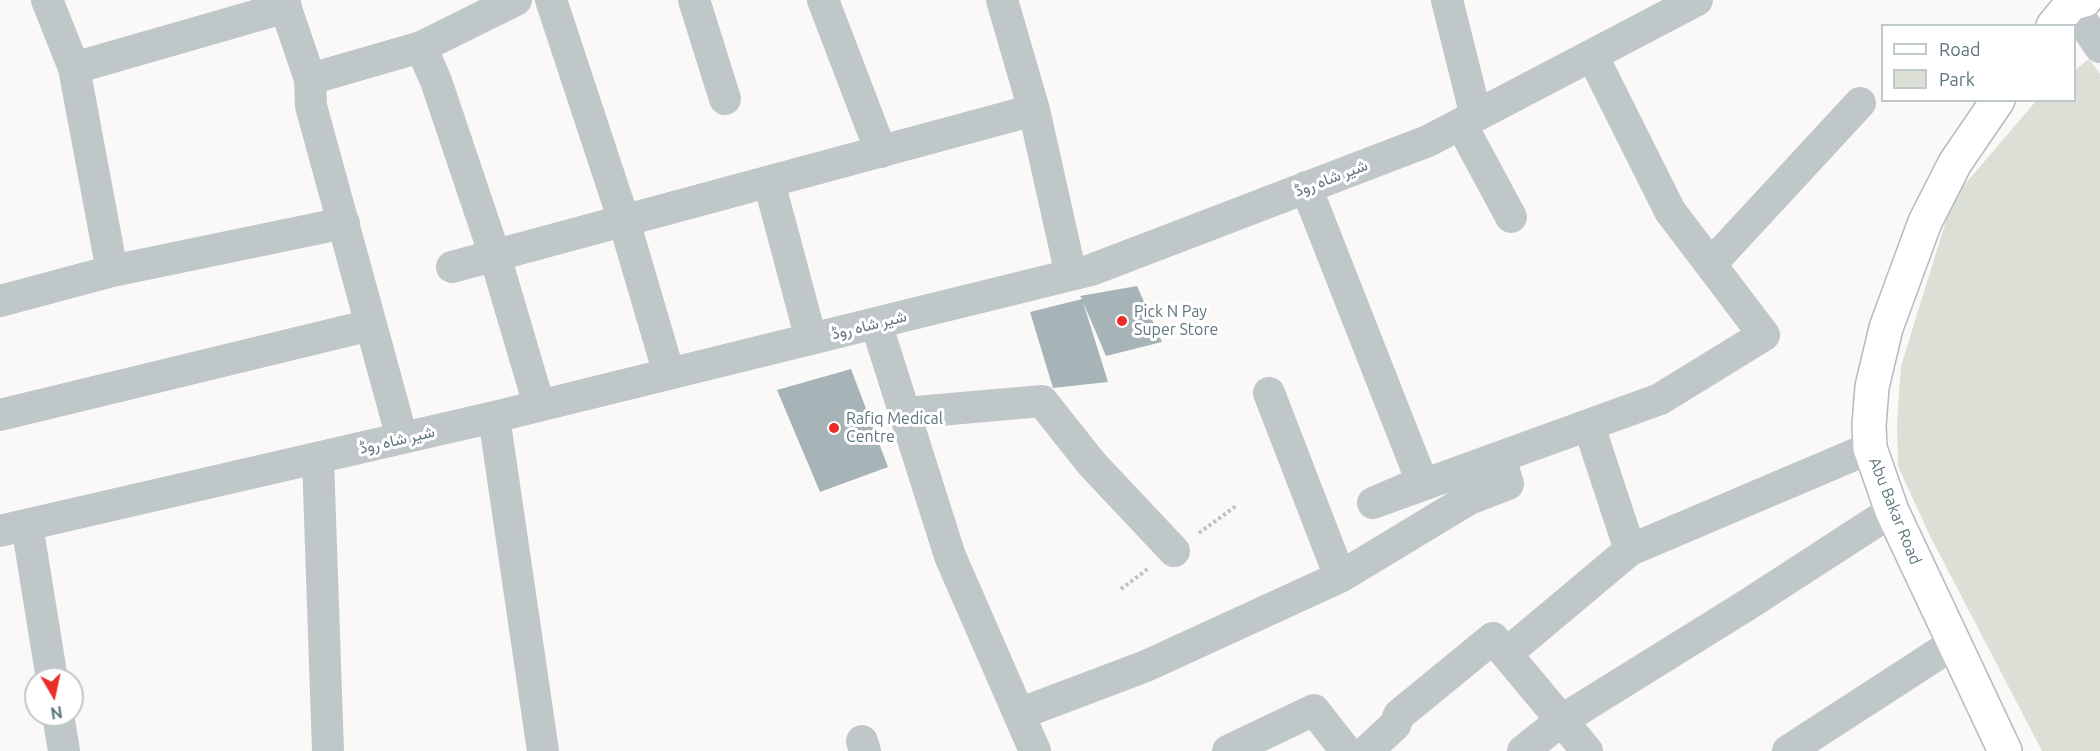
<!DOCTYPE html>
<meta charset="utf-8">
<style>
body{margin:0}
#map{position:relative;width:2100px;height:751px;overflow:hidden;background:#faf9f7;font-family:Ubuntu,sans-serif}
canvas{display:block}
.legend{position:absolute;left:1881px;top:24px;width:195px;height:78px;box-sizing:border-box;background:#fff;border:2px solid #bfc8cb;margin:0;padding:8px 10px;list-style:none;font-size:18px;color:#5e767e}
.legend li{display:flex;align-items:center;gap:12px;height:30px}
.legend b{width:30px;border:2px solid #bfc8cb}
.north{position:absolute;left:24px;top:667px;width:60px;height:60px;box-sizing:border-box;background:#fff;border:2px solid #bfc8cb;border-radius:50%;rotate:171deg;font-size:16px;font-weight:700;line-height:24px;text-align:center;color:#5e767e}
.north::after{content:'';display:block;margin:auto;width:21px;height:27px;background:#eb2d26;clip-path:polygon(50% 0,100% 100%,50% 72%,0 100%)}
</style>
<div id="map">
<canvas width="2100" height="751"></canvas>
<ul class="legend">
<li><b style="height:8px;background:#fff"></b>Road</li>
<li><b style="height:16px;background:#dbdfd6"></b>Park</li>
</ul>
<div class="north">N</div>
</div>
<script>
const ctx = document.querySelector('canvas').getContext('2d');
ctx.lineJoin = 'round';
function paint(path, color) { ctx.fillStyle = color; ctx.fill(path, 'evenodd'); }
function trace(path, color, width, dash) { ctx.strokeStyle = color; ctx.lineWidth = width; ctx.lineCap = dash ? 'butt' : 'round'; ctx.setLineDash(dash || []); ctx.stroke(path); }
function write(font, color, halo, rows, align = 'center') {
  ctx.font = font + ' Ubuntu,Vazirmatn,sans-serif'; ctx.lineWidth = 6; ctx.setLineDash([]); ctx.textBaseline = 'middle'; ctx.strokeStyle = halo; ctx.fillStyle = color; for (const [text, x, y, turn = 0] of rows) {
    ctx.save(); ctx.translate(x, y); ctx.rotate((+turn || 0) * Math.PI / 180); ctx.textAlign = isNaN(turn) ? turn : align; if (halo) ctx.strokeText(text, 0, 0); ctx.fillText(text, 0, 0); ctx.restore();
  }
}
paint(new Path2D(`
 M2089 59 2100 74V751H2042L1929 534 1898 466 1897 423 1901 366 1953 198 2036 101 2074 100 2075 70Z`), '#dbdfd6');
paint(new Path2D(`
 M1137 286 1162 342 1106 356 1083 302 1108 382 1053 388 1030 312 1082 299 1080 296Z
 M851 369 888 467 820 492 777 390Z`), '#a7b4b7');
const major = new Path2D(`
 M2053 26 2071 4 2085 0
 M1998 100 1955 163 1925 222 1886 328 1872 387 1869 425 1870 448 1892 511 2005 751`);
trace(major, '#b3bbbe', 36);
trace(new Path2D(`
 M1199 533 1236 506
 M1121 589 1149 568`), '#bcc1c3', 4, [3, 3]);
trace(new Path2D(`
 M283 0 310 79 311 106 402 438
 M551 0 624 221 669 374
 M694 0 725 99
 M823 0 881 152
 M1002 0 1034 110 1071 275
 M1447 0 1476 116
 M2071 4 2100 47
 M421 47 436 81 495 256 539 405
 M74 68 286 7
 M310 79 421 47 516 0
 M1461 124 1511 217
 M769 182 811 339
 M1306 187 1422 482 1373 503 1660 399 1764 335 1670 211 1592 55
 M1711 264 1860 103
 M452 267 1034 110
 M112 271 344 223
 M0 301 112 271 74 68 47 0
 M876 323 950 556 1035 751
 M1269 393 1340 577
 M905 413 1042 401 1092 464 1174 551
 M0 415 371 325
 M494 417 543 751
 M1589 426 1630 550
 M318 459 328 751
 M27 525 52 679
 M0 531 494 417 1091 270 1428 141 1697 0
 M1506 654 1630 550 1870 448
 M1019 714 1146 666 1340 577 1469 499 1508 484 1500 458
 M58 715 64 751
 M862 741 865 751
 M1228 751 1314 710 1346 751
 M1367 751 1395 725 1399 715 1493 638 1587 751
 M1523 751 1562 720 1747 605 1892 511
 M1788 751 1953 644`), '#c0c7c9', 32);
trace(major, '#fff', 33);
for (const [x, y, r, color] of [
 [1122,321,6,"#eb2d26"],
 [834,428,6,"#eb2d26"]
]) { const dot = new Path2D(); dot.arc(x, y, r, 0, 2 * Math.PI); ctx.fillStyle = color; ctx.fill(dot); trace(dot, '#fff', 2); }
write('16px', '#5e767e', '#fff', [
 ["شیر شاہ روڈ",1331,178,-21],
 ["شیر شاہ روڈ",869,325,-14],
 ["شیر شاہ روڈ",397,440,-13],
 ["Abu Bakar Road",1895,511,68]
]);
write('16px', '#5e767e', '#fff', [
 ["Pick N Pay",1134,312],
 ["Super Store",1134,330],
 ["Rafiq Medical",846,419],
 ["Centre",846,437]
], 'left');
</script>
